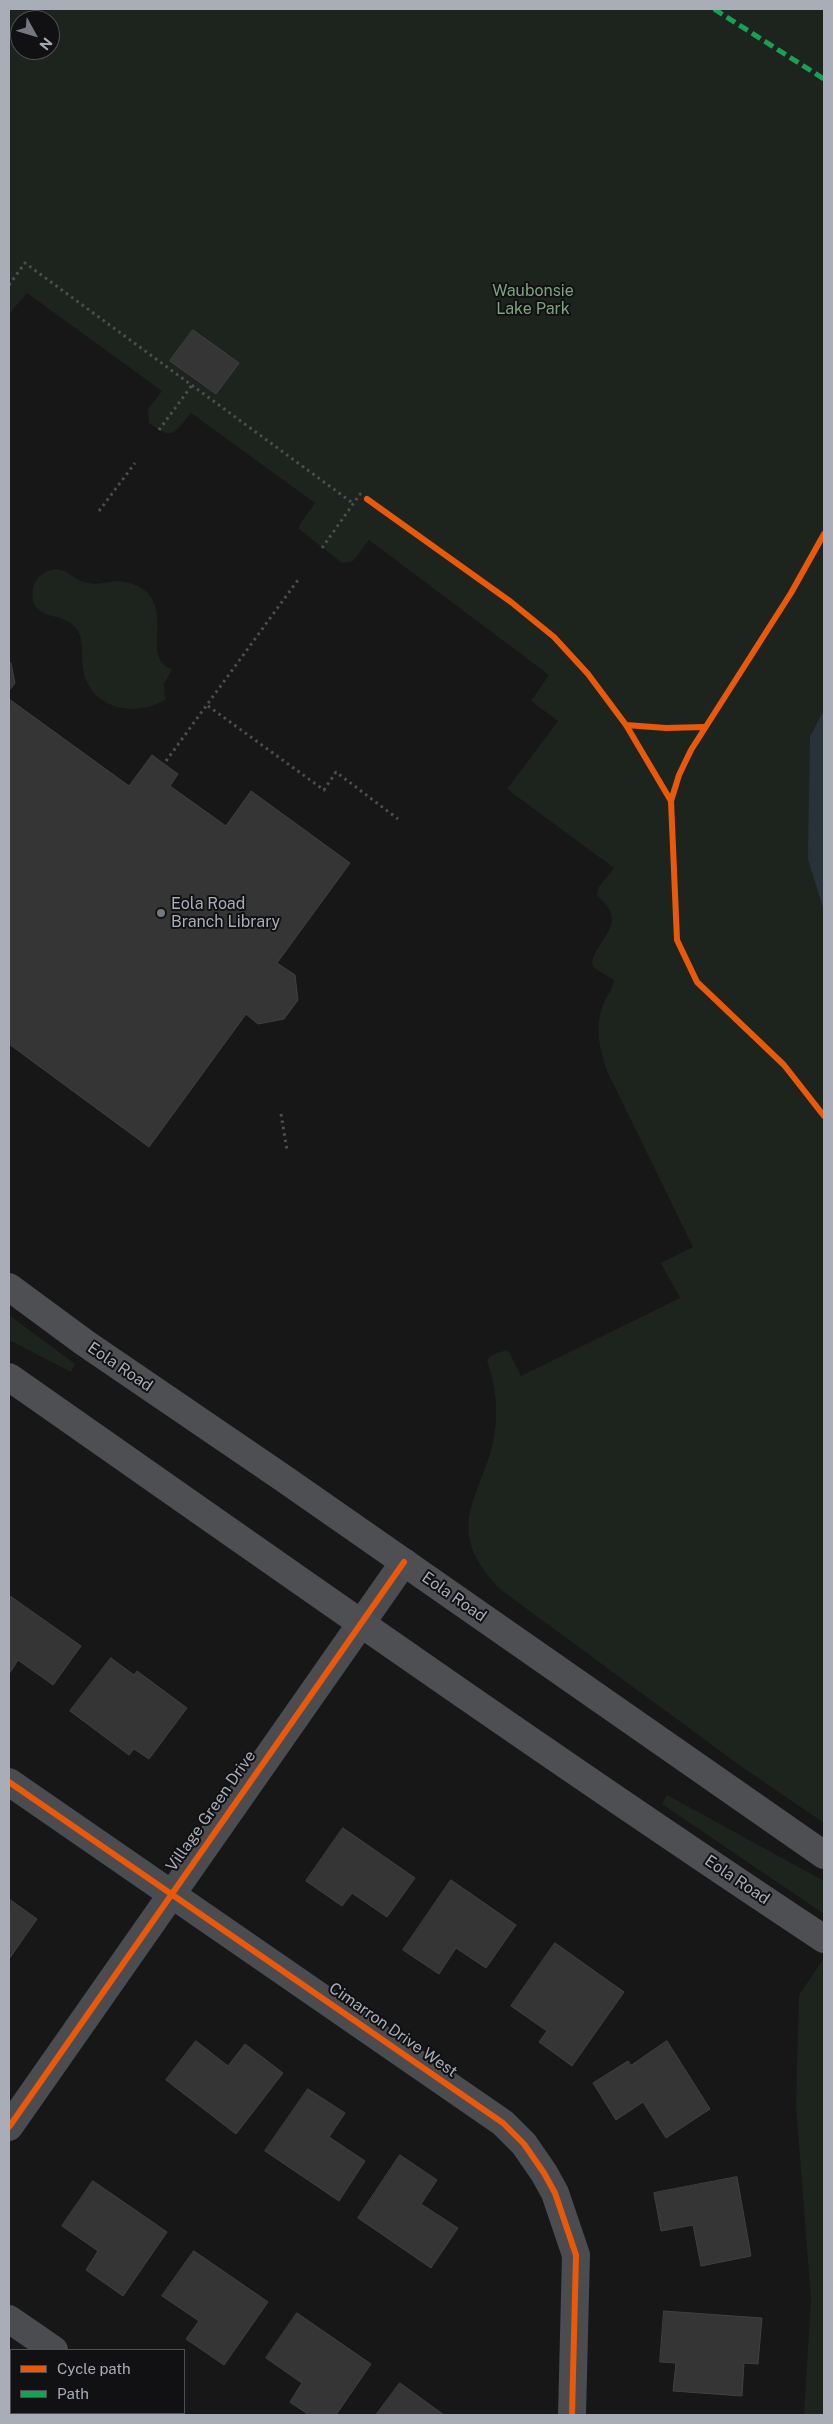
<!DOCTYPE html>
<style>
body{margin:0}
#map{position:relative;width:833px;height:2424px;overflow:hidden;background:#171717;font-family:"Public Sans",sans-serif}
canvas{display:block}
.frame{position:absolute;inset:0;border:10px solid #a8adb8;pointer-events:none}
.legend{position:absolute;left:10px;top:2349px;width:175px;height:65px;box-sizing:border-box;background:#111113;border:1px solid #4d4f55;margin:0;padding:6px 9px;list-style:none;font-size:15px;color:#a8adb8}
.legend li{display:flex;align-items:center;gap:10px;height:25px}
.legend b{width:25px;border:1px solid #4d4f55}
.north{position:absolute;left:10px;top:10px;width:50px;height:50px;box-sizing:border-box;background:#111113;border:1px solid #4d4f55;border-radius:50%;rotate:129deg;font-size:14px;font-weight:700;line-height:20px;text-align:center;color:#a8adb8}
.north::after{content:'';display:block;margin:auto;width:18px;height:22px;background:#757880;clip-path:polygon(50% 0,100% 100%,50% 72%,0 100%)}
</style>
<div id="map">
<canvas width="833" height="2424"></canvas>
<div class="frame"></div>
<ul class="legend">
<li><b style="height:6px;background:#e8590c"></b>Cycle path</li>
<li><b style="height:6px;background:#1a9f57"></b>Path</li>
</ul>
<div class="north">N</div>
</div>
<script>
const ctx = document.querySelector('canvas').getContext('2d');
ctx.lineJoin = 'round';
function paint(path, color) { ctx.fillStyle = color; ctx.fill(path, 'evenodd'); }
function trace(path, color, width, dash) { ctx.strokeStyle = color; ctx.lineWidth = width; ctx.lineCap = dash ? 'butt' : 'round'; ctx.setLineDash(dash || []); ctx.stroke(path); }
function write(font, color, halo, rows, align = 'center') {
  ctx.font = font + ' "Public Sans",sans-serif'; ctx.lineWidth = 4; ctx.setLineDash([]); ctx.textBaseline = 'middle'; ctx.strokeStyle = halo; ctx.fillStyle = color; for (const [text, x, y, turn = 0] of rows) {
    ctx.save(); ctx.translate(x, y); ctx.rotate((+turn || 0) * Math.PI / 180); ctx.textAlign = isNaN(turn) ? turn : align; if (halo) ctx.strokeText(text, 0, 0); ctx.fillText(text, 0, 0); ctx.restore();
  }
}
paint(new Path2D(`
 M9 9H824V1823L742 1767 501 1590C432 1520 494 1491 496 1417 497 1398 493 1378 487 1360L490 1356 506 1350 509 1352 521 1376 680 1298 661 1263 693 1247 607 1071C600 1049 594 1029 603 1005 606 997 613 989 614 980L594 968 592 963C597 938 631 923 597 896L598 888 614 868 507 789 558 721 531 701 549 675 369 540 353 561 342 563 299 529 300 524 315 503 191 413C173 433 175 441 149 423L148 409 162 391 27 293 9 314ZM20 20H50V50H20Z
 M54 569C68 569 75 581 88 583 102 586 115 578 130 583 182 599 137 659 172 669L164 684 165 700C134 718 90 709 83 669 81 657 84 642 78 631 67 610 27 623 33 589 35 577 43 572 54 569Z
 M9 1315 75 1364 71 1372 9 1340Z
 M667 1795 824 1881V1914L662 1804Z
 M824 1958V2415H804L811 2299 796 2105 799 1995Z`), '#1d241e');
paint(new Path2D(`
 M824 710V911L808 859 810 737Z`), '#2a3239');
const building = new Path2D(`
 M193 330 239 363 216 394 170 361Z
 M9 662 11 663 15 683 9 691Z
 M9 699 129 786 152 755 178 774 170 786 226 826 251 791 350 863 277 963 295 975 298 1000 284 1019 258 1024 246 1014 149 1147 9 1044Z
 M10 1596 81 1646 53 1685 18 1660 9 1674Z
 M111 1658 134 1675 137 1671 187 1708 149 1759 134 1749 129 1755 70 1711Z
 M343 1828 415 1878 387 1917 352 1893 342 1906 306 1881Z
 M451 1880 516 1925 486 1968 456 1948 439 1974 403 1950Z
 M9 1899 37 1919 9 1959Z
 M555 1943 624 1992 572 2066 539 2042 547 2031 511 2006Z
 M196 2041 228 2066 245 2044 283 2073 236 2134 166 2080Z
 M667 2041 710 2109 666 2138 643 2102 616 2120 593 2083 628 2061 631 2065Z
 M308 2089 345 2113 329 2137 365 2161 339 2201 265 2151Z
 M400 2155 437 2180 421 2204 458 2228 431 2268 358 2218Z
 M737 2177 751 2256 701 2266 693 2225 661 2231 654 2193Z
 M93 2181 167 2232 123 2296 86 2270 98 2251 62 2226Z
 M194 2251 268 2302 224 2365 186 2339 199 2321 162 2296Z
 M664 2311 762 2318 758 2364 744 2363 742 2396 673 2391 676 2363 660 2362Z
 M297 2313 371 2364 336 2415H309L290 2402 302 2383 266 2358Z
 M400 2383 444 2415H376Z`);
paint(building, '#353536');
trace(building, '#3f4043', 1);
trace(new Path2D(`
 M9 285 25 263 354 504
 M159 430 192 385
 M99 511 135 463
 M322 548 360 494 367 499
 M208 706 324 790 336 772 398 819
 M166 761 298 580
 M281 1114 287 1150`), '#4d4e52', 3, [2.5, 4]);
trace(new Path2D(`
 M9 1782 503 2123 524 2144 544 2173 555 2193 576 2255 572 2415
 M9 2127 404 1562
 M9 2319 54 2350
 M145 2413 148 2415`), '#4b4c50', 28);
trace(new Path2D(`
 M9 1287 85 1343 283 1478 824 1855
 M9 1377C279 1566 549 1757 824 1939`), '#4d4f52', 28);
trace(new Path2D(`
 M714 9 824 79`), '#1a9f57', 5, [10, 5]);
trace(new Path2D(`
 M367 499 511 602 554 637 588 674 626 725 671 801
 M824 534 791 593 691 750 679 775 671 801 677 940 697 982 784 1065 824 1116
 M626 725 666 728 704 727
 M9 1782 503 2123 524 2144 544 2173 555 2193 576 2255 572 2415
 M9 2127 404 1562`), '#e8590c', 6);
for (const [x, y, r, color] of [
 [161,913,5,"#757880"]
]) { const dot = new Path2D(); dot.arc(x, y, r, 0, 2 * Math.PI); ctx.fillStyle = color; ctx.fill(dot); trace(dot, '#111113', 2); }
write('16px', '#7fa381', '#111113', [
 ["Waubonsie",533,291],
 ["Lake Park",533,309]
]);
write('16px', '#a8adb8', '#111113', [
 ["Eola Road",171,904],
 ["Branch Library",171,922]
], 'left');
write('16px', '#a8adb8', '#111113', [
 ["Eola Road",120,1367,34],
 ["Eola Road",454,1597,35],
 ["Village Green Drive",211,1811,-55],
 ["Eola Road",737,1880,34],
 ["Cimarron Drive West",393,2030,35]
]);
</script>
